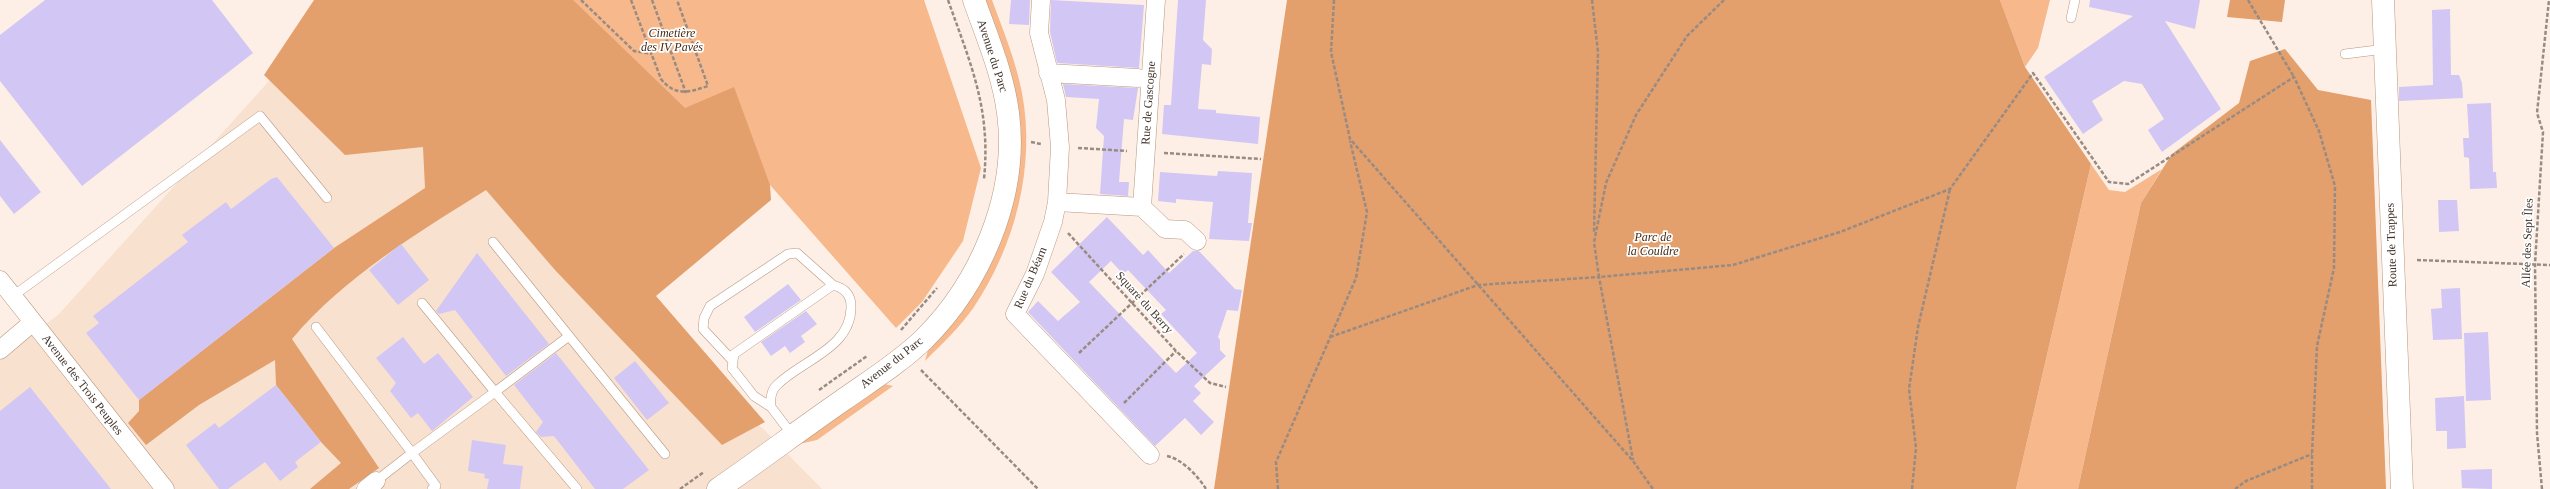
<!DOCTYPE html>
<meta charset="utf-8">
<style>
body{margin:0}
canvas{display:block;background:#fdefe5}
</style>
<canvas width="2550" height="489"></canvas>
<script>
const ctx = document.querySelector('canvas').getContext('2d');
ctx.lineJoin = 'round';
function paint(path, color) { ctx.fillStyle = color; ctx.fill(path, 'evenodd'); }
function trace(path, color, width, dash) { ctx.strokeStyle = color; ctx.lineWidth = width; ctx.lineCap = dash ? 'butt' : 'round'; ctx.setLineDash(dash || []); ctx.stroke(path); }
function write(font, color, halo, rows, align = 'center') {
  ctx.font = font + ' Georgia,serif'; ctx.lineWidth = 3.5; ctx.setLineDash([]); ctx.textBaseline = 'middle'; ctx.strokeStyle = halo; ctx.fillStyle = color; for (const [text, x, y, turn = 0] of rows) {
    ctx.save(); ctx.translate(x, y); ctx.rotate((+turn || 0) * Math.PI / 180); ctx.textAlign = isNaN(turn) ? turn : align; if (halo) ctx.strokeText(text, 0, 0); ctx.fillText(text, 0, 0); ctx.restore();
  }
}
paint(new Path2D(`
 M342 0H343L822 489H0V359L59 314Z`), '#f9e1cf');
paint(new Path2D(`
 M571 0H924L981 168 963 241 922 302 896 328 770 185 631 60Z
 M984 0H992C1003 30 1016 61 1022 93 1036 166 1015 246 974 307 960 327 942 344 925 361L928 350 1013 190Z
 M2000 0H2050L2038 48 2025 67Z
 M2091 164 2109 190 2125 192 2162 169 2141 203 2078 489H2016Z
 M884 384 893 386 817 440 799 444Z`), '#f7b98b');
paint(new Path2D(`
 M314 0H573L685 108 734 87 770 185 771 200 656 296 765 422 722 445 555 270 486 190C419 232 344 277 292 339L379 468 349 489H310L341 463 321 442 276 385 275 360 199 405 146 445 128 423 139 411V400L334 248 425 188 423 147 345 155 264 75Z
 M1287 0H2000L2025 67 2091 164 2016 489H1214Z
 M2230 0H2285L2282 22 2227 17Z
 M2285 49 2318 90 2371 100 2386 489H2078L2141 203 2172 154 2239 103 2250 61Z`), '#e39f6c');
paint(new Path2D(`
 M45 0H212L253 53 82 186 0 81V35Z
 M1011 0H1030L1029 25 1009 24Z
 M1051 0 1144 5 1139 68 1057 63 1050 32Z
 M1178 0H1206L1203 40 1212 49 1211 65 1202 64 1198 109 1216 110V113L1260 117 1258 144 1162 134 1164 105H1171Z
 M2090 0H2200L2195 29 2165 21 2221 109 2162 152 2148 130 2164 119 2142 84 2124 81 2092 101 2103 120 2083 134 2044 77 2133 16 2089 7Z
 M2450 9 2451 75H2459L2462 83 2463 98 2399 101V87L2433 85 2432 10Z
 M1063 84 1138 88 1133 120 1124 119 1119 182H1129L1128 196 1100 194 1104 136 1096 128 1099 99 1066 97Z
 M2491 103 2493 172H2496L2497 188 2470 189 2469 158 2464 157 2463 138H2469L2467 104Z
 M0 140 41 192 14 214 0 196Z
 M1218 171 1252 173 1248 223H1252L1249 241 1209 239 1213 202 1176 199V203L1158 201 1160 172 1217 176Z
 M277 177 334 248 139 400 86 333 99 323 93 316 188 242 182 235 226 202 231 209 271 179Z
 M2438 200H2457L2459 231 2439 232Z
 M1107 217 1143 255 1148 250 1169 273 1193 251H1199L1235 289 1242 290 1238 311 1227 310 1218 337 1220 340V350L1226 356 1194 386 1201 393 1193 401 1214 422 1201 435 1185 418 1155 446 1028 312 1038 301 1058 321 1080 302 1051 272ZM1111 261 1123 274 1128 270 1166 310 1161 314 1197 353 1176 373 1089 282Z
 M401 244 429 280 398 305 369 270Z
 M477 253 549 344 506 376 455 310 439 314 436 311Z
 M788 284 801 300 755 332 744 317Z
 M2460 288 2462 339 2433 340 2431 309 2442 308 2441 289Z
 M806 311 817 324 801 336 805 342 790 353 785 346 771 356 761 342Z
 M2488 332 2491 400 2466 401 2464 333Z
 M403 337 424 364 438 353 473 397 432 431 418 413 411 418 390 391 396 383 376 358Z
 M556 353 649 470 623 489H595L554 436 541 437 536 432 543 422 514 385Z
 M635 361 669 403 647 420 614 378Z
 M276 385 321 442 295 462 298 467 280 481 265 462 228 489H219L186 445 215 423 219 428Z
 M30 387 111 489H0V411Z
 M2464 396 2466 448 2447 449V431H2436L2435 398Z
 M472 440 506 445 503 464 523 466 520 489H487L489 479 484 478 485 474 468 471Z
 M2492 469V489L2462 488 2461 470Z`), '#d2c7f4');
const lane = new Path2D(`
 M2071 18 2075 0
 M2345 54 2385 49
 M493 242 569 336 495 392 577 489
 M833 285C844 288 851 294 851 306 852 348 802 360 777 385 771 390 770 400 771 407L754 396 732 368 734 354Z
 M13 296 260 116 327 198
 M422 303 495 392 412 453 436 486 432 489
 M316 327 412 453 376 481
 M569 336 665 454
 M732 360 703 329 704 318 710 306 788 254 797 253 833 285
 M771 407 793 436`);
const street = new Path2D(`
 M1041 0 1039 33 1056 100 1060 147 1057 202 1053 222 1035 274 1015 314 1150 455
 M1048 73 1138 78
 M1057 202 1142 207 1165 229 1185 230 1197 241
 M1142 207 1156 0
 M0 280 165 489
 M0 350 33 322
 M366 489 376 481`);
const secondary = new Path2D(`
 M2383 0 2402 489
 M718 489C760 460 801 429 843 400 870 381 899 363 923 340 980 284 1019 195 1008 113 1003 74 987 37 974 0`);
trace(lane, '#b79781', 10);
trace(street, '#b79781', 19);
trace(secondary, '#b79781', 23);
trace(new Path2D(`
 M581 0 634 51 652 54
 M631 0 661 79C675 97 690 92 708 86L677 0
 M652 0 686 93
 M948 0C971 65 991 109 984 179
 M1334 0 1331 52 1350 139 1633 461 1653 489
 M1592 0 1598 52 1594 233
 M1724 0 1687 36 1636 115 1606 183 1594 242 1599 277 1733 265 1840 232 1950 189 2033 73 2109 182 2128 184 2294 77 2319 131 2335 186 2334 268 2317 346 2312 454V489
 M2248 0 2294 77
 M1031 142 1041 144
 M1078 148 1127 151
 M1164 153 1261 159
 M1068 233 1176 351 1210 383 1226 387
 M2417 260 2550 265
 M901 330 937 288
 M1330 337 1478 285 1599 277 1633 460
 M1079 353 1184 254
 M921 370 1038 489
 M819 390 867 356
 M1124 403 1176 351
 M1167 456C1182 459 1198 476 1206 489
 M680 489 704 472
 M1278 489 1276 462 1356 278 1367 212 1350 141
 M1912 489 1916 448 1909 389 1918 327 1950 189
 M2235 489 2246 481 2312 454
 M2542 489 2537 433 2535 264 2543 132 2537 113 2549 0`), '#998b82', 2.5, [4, 2]);
trace(lane, '#fff', 9);
trace(street, '#fff', 18);
trace(secondary, '#fff', 22);
write('italic 12px', '#452a13', '#fff', [
 ["Cimetière",672,34],
 ["des IV Pavés",672,48],
 ["Parc de",1653,238],
 ["la Couldre",1653,252]
]);
write('12px', '#41332a', '#fff', [
 ["Avenue du Parc",992,56,72],
 ["Rue de Gascogne",1149,103,-86],
 ["Allée des Sept Îles",2528,243,-88],
 ["Route de Trappes",2392,245,-92],
 ["Rue du Béarn",1031,278,-67],
 ["Square du Berry",1144,303,48],
 ["Avenue du Parc",892,363,-38],
 ["Avenue des Trois Peuples",82,385,52]
]);
</script>
